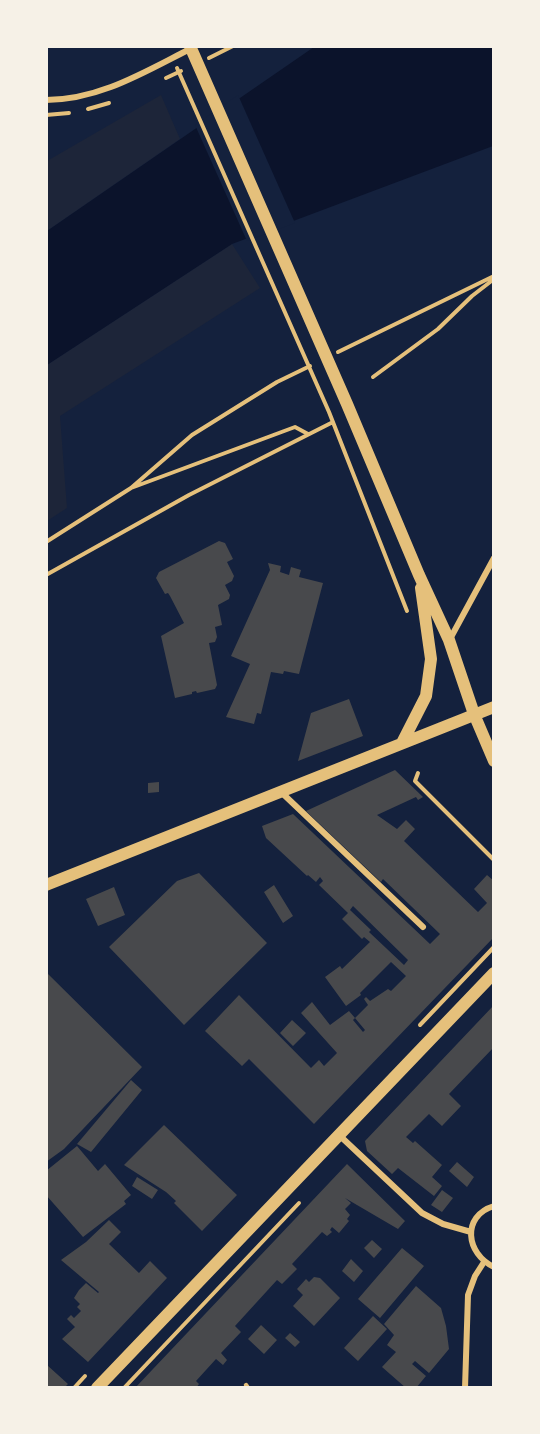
<!DOCTYPE html>
<style>
body{margin:0}
#map{position:relative;width:540px;height:1434px;overflow:hidden;background:#14213d;font-family:Manrope,sans-serif}
canvas{display:block}
.frame{position:absolute;inset:0;border:48px solid #f6f1e7;pointer-events:none}
</style>
<div id="map">
<canvas width="540" height="1434"></canvas>
<div class="frame"></div>
</div>
<script>
const ctx = document.querySelector('canvas').getContext('2d');
ctx.lineJoin = 'round';
function paint(path, color) { ctx.fillStyle = color; ctx.fill(path, 'evenodd'); }
function trace(path, color, width, dash) { ctx.strokeStyle = color; ctx.lineWidth = width; ctx.lineCap = dash ? 'butt' : 'round'; ctx.setLineDash(dash || []); ctx.stroke(path); }
paint(new Path2D(`
 M161 95 180 139 47 231V161Z
 M232 244 260 288 60 416 67 508 47 521V365Z`), '#1d2539');
paint(new Path2D(`
 M314 47H493V146L232 244 47 365V231Z`), '#0b132b');
paint(new Path2D(`
 M238 95 295 223 247 241 195 125Z`), '#14213d');
paint(new Path2D(`
 M219 541 225 543 233 559 227 562 234 576 232 581 225 585 230 595 229 599 218 605 222 625 215 627 217 637 215 642 209 643 217 685 215 689 197 693 196 691 192 692V694L175 698 161 636 184 623 170 596 168 593 165 594 156 578 159 572Z
 M268 563 281 566 280 572 289 575 291 567 301 570 299 577 323 583 299 674 284 671 283 674 271 672 261 714 257 713 254 724 226 717 250 664 231 656 270 570Z
 M349 699 363 736 298 761 311 713Z
 M395 770 423 797 418 800 416 797 377 815 397 829 406 820 415 829 404 841 478 912 487 903 474 889 487 875 494 881V937L314 1124 249 1059 242 1066 205 1031 239 995 311 1068 319 1060 324 1066 337 1053 301 1013 312 1002 330 1025 349 1011 355 1018 353 1020 363 1032 365 1030 355 1018 368 1005 364 999 366 997 370 1001 388 989 391 991 406 976 391 962 360 993 361 995 346 1006 325 977 340 966 342 969 370 942 364 937 362 939 342 919 348 913 319 885 323 881 320 877 316 882 308 875 307 876 266 838 262 826 293 814 430 944 440 934 383 879 381 882 306 811ZM353 906 408 960 404 965 369 932 371 930 350 910Z
 M159 782V792L148 793V783Z
 M199 873 267 943 184 1025 109 947 177 881Z
 M274 885 293 916 283 923 264 892Z
 M114 887 125 915 98 926 86 899Z
 M46 972 142 1067 64 1149 46 1162Z
 M494 1005V1047L449 1094 461 1106 442 1126 429 1114 406 1137 413 1143 415 1141 442 1165 432 1177 442 1186 434 1196 398 1168 392 1174 367 1151 365 1141Z
 M292 1020 306 1033 293 1046 280 1033Z
 M131 1080 142 1090 91 1152 77 1144Z
 M164 1125 237 1195 202 1231 174 1203 176 1201 166 1192 124 1165Z
 M77 1146 98 1171 105 1164 131 1195 124 1201 126 1204 83 1237 46 1195V1171Z
 M457 1162 474 1177 467 1187 449 1171Z
 M347 1164 405 1221 398 1229 345 1198 351 1203 345 1209 350 1215 347 1219 349 1221 339 1233 332 1227 330 1230 332 1232 327 1236 322 1232 292 1264 297 1269 282 1284 277 1280 235 1326 241 1332 221 1353 227 1360 223 1365 216 1359 196 1381 199 1384 196 1388H135Z
 M137 1177 158 1190 152 1199 132 1186Z
 M442 1190 453 1198 442 1212 431 1205Z
 M109 1220 121 1232 109 1244 139 1273 150 1261 167 1278 88 1362 62 1339 75 1327 67 1319 71 1315 74 1318 81 1311 77 1307 80 1304 74 1298 79 1290 86 1283 98 1293 99 1292 61 1260 86 1242Z
 M372 1240 382 1249 374 1258 364 1248Z
 M402 1248 424 1266 380 1318 358 1299Z
 M351 1259 363 1271 354 1282 342 1271Z
 M314 1277 320 1278 340 1298 314 1326 293 1306 303 1295 297 1289 306 1279 309 1282Z
 M416 1286 441 1308 446 1326 449 1349 429 1373 415 1361 412 1364 426 1376 416 1388H406L382 1367 396 1352 387 1345 394 1335 384 1324Z
 M373 1316 387 1329 358 1361 344 1348Z
 M261 1325 277 1340 264 1354 248 1339Z
 M290 1333 300 1342 295 1347 285 1338Z
 M47 1365 68 1384 64 1388H46Z`), '#48494c');
trace(new Path2D(`
 M209 58 233 46
 M177 68 329 412 407 611
 M166 78 181 71
 M88 109 109 103
 M46 115 69 113
 M338 352 494 276
 M373 377 438 329 472 296 494 279
 M131 488 192 435 277 382 310 366
 M46 542 131 488 295 427 308 434
 M46 575 189 495 333 422
 M418 773 415 781 494 860
 M420 1025 494 947
 M74 1388 85 1376
 M124 1388 299 1203`), '#e5c07b', 4);
trace(new Path2D(`
 M246 1385 248 1388`), '#e5c07b', 4.5);
trace(new Path2D(`
 M46 100C100 100 146 71 192 48
 M450 639 494 558
 M281 792 423 927
 M339 1135 422 1213 443 1224 471 1232
 M494 1206C461 1216 466 1254 494 1267
 M465 1388 468 1295 475 1276 484 1262`), '#e5c07b', 6);
trace(new Path2D(`
 M190 46 347 404 419 575 449 640 474 714 494 761
 M402 743 426 696 431 659 421 588
 M46 885 494 707
 M97 1388 494 973`), '#e5c07b', 12);
</script>
